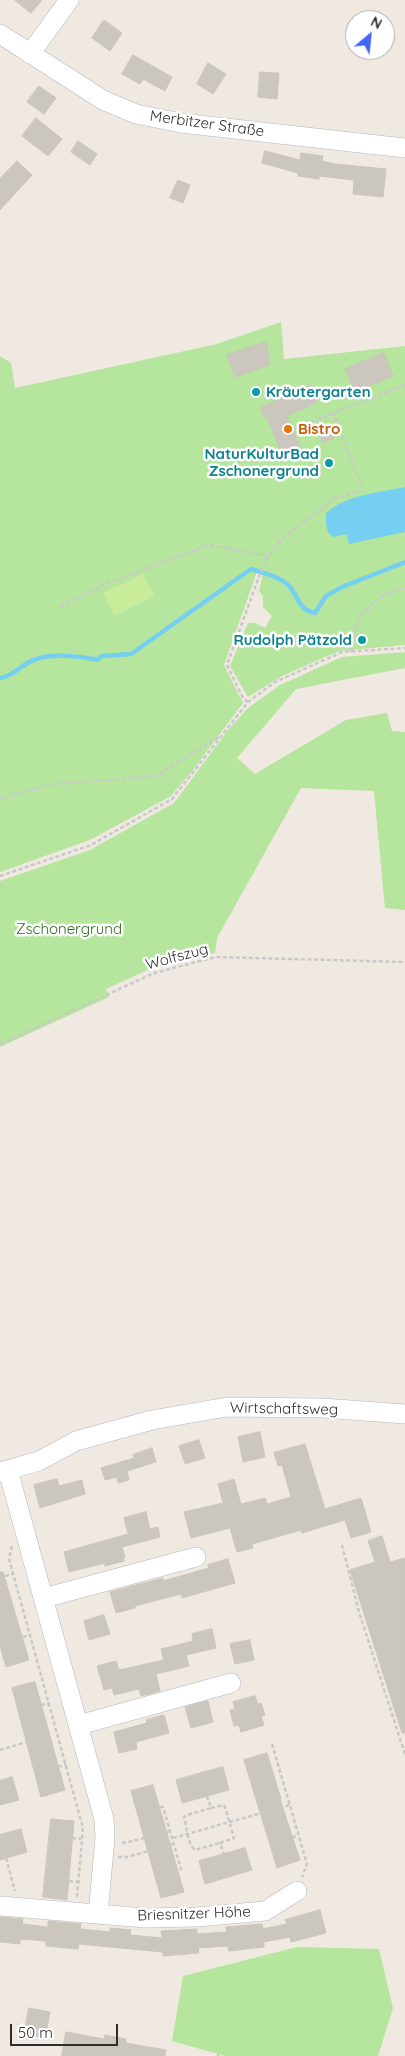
<!DOCTYPE html>
<meta charset="utf-8">
<style>
body{margin:0}
#map{position:relative;width:405px;height:2056px;overflow:hidden;background:#efe9e1;font-family:Quicksand,sans-serif}
canvas{display:block}
.north{position:absolute;left:345px;top:10px;width:50px;height:50px;box-sizing:border-box;background:#fff;border:1px solid #ababab;border-radius:50%;rotate:28deg;font-size:14px;font-weight:700;line-height:20px;text-align:center;color:#2e2e2e}
.north::after{content:'';display:block;margin:auto;width:18px;height:22px;background:#4264fb;clip-path:polygon(50% 0,100% 100%,50% 72%,0 100%)}
.scale{position:absolute;left:10px;top:2024px;width:108px;height:22px;box-sizing:border-box;border:2px solid #2e2e2e;border-top:0;padding-left:6px;font-size:15px;line-height:18px;white-space:nowrap;color:#2e2e2e;-webkit-text-stroke:4px #fff;paint-order:stroke}
</style>
<div id="map">
<canvas width="405" height="2056"></canvas>
<div class="north">N</div>
<div class="scale">50 m</div>
</div>
<script>
const ctx = document.querySelector('canvas').getContext('2d');
ctx.lineJoin = 'round';
function paint(path, color) { ctx.fillStyle = color; ctx.fill(path, 'evenodd'); }
function trace(path, color, width, dash) { ctx.strokeStyle = color; ctx.lineWidth = width; ctx.lineCap = dash ? 'butt' : 'round'; ctx.setLineDash(dash || []); ctx.stroke(path); }
function write(font, color, halo, rows, align = 'center') {
  ctx.font = font + ' Quicksand,sans-serif'; ctx.lineWidth = 5; ctx.setLineDash([]); ctx.textBaseline = 'middle'; ctx.strokeStyle = halo; ctx.fillStyle = color; for (const [text, x, y, turn = 0] of rows) {
    ctx.save(); ctx.translate(x, y); ctx.rotate((+turn || 0) * Math.PI / 180); ctx.textAlign = isNaN(turn) ? turn : align; if (halo) ctx.strokeText(text, 0, 0); ctx.fillText(text, 0, 0); ctx.restore();
  }
}
paint(new Path2D(`
 M281 322 284 359 405 346V645L339 651 282 676 248 697 230 666 248 623H255L265 628 272 616 263 607V596L259 591 263 573 257 572 224 665 243 703 193 770 171 796 90 840 0 872V356L11 363 15 388 217 344Z
 M405 652V668L296 689 237 758 255 774 346 720 387 713 392 731 405 732V910L385 908 374 791 301 788 217 938 215 953 150 969 106 989 109 997 0 1047V881L90 850 174 803 228 730 248 708 280 685 342 657Z
 M297 1947 379 1949 393 2008 378 2056H225L172 2041 183 1976Z`), '#b6e59e');
paint(new Path2D(`
 M143 574 155 596 114 616 103 593Z`), '#c9ec9a');
paint(new Path2D(`
 M405 487V532L349 544 347 534 333 537C325 531 326 522 326 513 348 494 378 493 405 487Z`), '#75cff0');
trace(new Path2D(`
 M0 678C14 676 22 664 34 660 50 653 81 656 97 660L102 656 131 654 251 569C263 573 279 576 288 585 299 595 297 610 315 613L326 596 342 587 405 562`), '#75cff0', 4.5);
const building = new Path2D(`
 M15 0H42L31 13Z
 M104 20 122 33 110 51 92 38Z
 M133 55 172 77 165 91 143 79 140 84 122 74Z
 M208 63 226 74 213 94 197 84Z
 M260 72 279 73 277 99 258 97Z
 M39 86 56 98 44 114 27 102Z
 M36 118 62 139 48 156 22 136Z
 M78 141 97 154 90 165 71 152Z
 M265 151 300 160 301 153 323 156 322 161 335 164 386 169 383 197 353 194 354 180 319 176V179L298 176V173L262 163Z
 M17 161 32 175 0 210V179Z
 M178 180 190 185 183 203 170 198Z
 M266 342 270 365 235 377 227 355Z
 M384 353 393 376 355 392 345 369Z
 M311 385 318 402 287 416 302 451 284 459 267 417 265 418 260 408Z
 M328 424 334 438 323 443 317 429Z
 M260 1432 265 1457 243 1462 238 1437Z
 M199 1440 205 1458 185 1464 179 1446Z
 M305 1444 325 1509 361 1498 371 1532 351 1538 345 1520 302 1533 301 1530 252 1544 253 1548 237 1552 230 1528 191 1538 184 1512 223 1503 218 1484 234 1479 241 1504 265 1498 267 1504 291 1497 282 1465 278 1466 274 1453Z
 M152 1448 156 1462 127 1471 129 1480 118 1483 117 1477 105 1480 101 1468 134 1458 133 1455Z
 M57 1479 59 1486 82 1480 85 1494 40 1508 34 1485Z
 M146 1512 150 1529 158 1527 160 1537 122 1547 125 1557 123 1558 124 1561 105 1566V1563L69 1572 64 1552 128 1534 124 1518Z
 M382 1536 390 1562 405 1558V1733H402L350 1570 375 1562 368 1541Z
 M228 1559 235 1583 182 1598 181 1594 135 1606V1608L116 1613 110 1592 163 1578V1581L209 1568 208 1565Z
 M0 1572H3L29 1660 6 1667 0 1646Z
 M104 1615 110 1634 89 1640 84 1621Z
 M212 1629 216 1648 186 1655 189 1666 156 1674 160 1691 141 1696 139 1689 114 1695 112 1688 104 1690 97 1666 116 1661 119 1670 164 1660 161 1649 193 1641 192 1634Z
 M250 1640 254 1660 235 1664 230 1644Z
 M35 1682 65 1790 41 1797 12 1688Z
 M255 1696 258 1704 261 1703 265 1715 261 1716 264 1725 241 1732 239 1725 234 1726 230 1710 235 1709 233 1702Z
 M208 1701 213 1722 191 1728 185 1707Z
 M164 1715 169 1733 136 1742 137 1749 119 1753 114 1732 147 1723 146 1720Z
 M267 1753 281 1799H280L300 1860 277 1868 244 1760Z
 M223 1767 229 1790 182 1803 176 1780Z
 M12 1777 19 1800 0 1805V1781Z
 M153 1785 184 1892 161 1898 131 1791Z
 M51 1819 74 1821 67 1900 43 1897Z
 M21 1829 27 1852 0 1860V1835Z
 M245 1848 252 1870 205 1884 199 1861Z
 M320 1910 326 1933 291 1942 290 1937 264 1942V1947L229 1951 228 1946 198 1948 199 1953 163 1956V1952L79 1944 78 1949 46 1946V1941L20 1939V1944L0 1942V1917L23 1919 22 1924 48 1927V1921L81 1924 80 1929 110 1932V1928L131 1930 130 1935 162 1938 161 1931 197 1929V1934L227 1932 226 1927 262 1924 263 1929 287 1924 285 1920Z
 M29 2008 50 2012 45 2038 24 2034Z
 M66 2032 104 2039 105 2035 126 2039V2043L166 2050 165 2056H62Z`);
paint(building, '#cbc7bf');
trace(building, '#cbc5ba', 1);
const minor = new Path2D(`
 M0 34 103 100 136 114 181 123 405 148
 M30 54 69 0
 M8 1470 104 1819 105 1838 98 1914
 M0 1472 39 1461 76 1441 152 1420 227 1407 323 1408 405 1414
 M44 1598 196 1557
 M79 1725 231 1683
 M0 1906 145 1918 197 1917 265 1911 297 1891`);
trace(minor, '#b4b7c1', 20);
trace(new Path2D(`
 M293 429 405 385
 M60 607 108 583 209 545 268 556
 M351 652 359 616 384 594 405 589
 M248 702 243 698 227 665 258 579 268 556 286 535 336 498 363 490 333 413
 M0 798 55 784 156 776 219 737
 M0 876 91 845 172 799 248 702 275 682 342 652 405 648
 M0 1044 154 973 216 957 405 962
 M342 1545 359 1612 405 1754
 M12 1546 9 1559 83 1828 77 1897
 M5 1576 13 1574
 M23 1637 30 1635
 M41 1705 49 1703
 M272 1744 307 1864 302 1877
 M0 1750 30 1741
 M58 1767 66 1764
 M207 1796 211 1808 187 1815 184 1817C187 1827 187 1843 195 1850L220 1843
 M160 1807H163L181 1869 178 1870
 M211 1808 223 1805 225 1807 234 1838 220 1843 224 1854
 M72 1838 81 1839
 M173 1838 290 1805
 M292 1838 298 1835
 M122 1842 125 1843 171 1831
 M118 1857H127L174 1844
 M6 1858 15 1891
 M69 1881 78 1882
 M218 2056V2054`), '#c9c9c9', 2.5, [4, 2.5]);
trace(minor, '#fff', 19);
for (const [x, y, r, color] of [
 [256,392,5,"#0f9aa8"],
 [288,429,5,"#e8710a"],
 [329,463,5,"#0f9aa8"],
 [362,640,5,"#0f9aa8"]
]) { const dot = new Path2D(); dot.arc(x, y, r, 0, 2 * Math.PI); ctx.fillStyle = color; ctx.fill(dot); trace(dot, '#fff', 2); }
write('15px', '#2e2e2e', '#fff', [
 ["Merbitzer Straße",207,124,8],
 ["Wolfszug",177,957,-15],
 ["Wirtschaftsweg",284,1409,1],
 ["Briesnitzer Höhe",194,1914,-2]
]);
write('bold 15px', '#0d838f', '#fff', [
 ["Kräutergarten",266,392,"left"],
 ["NaturKulturBad",319,454],
 ["Zschonergrund",319,471],
 ["Rudolph Pätzold",352,640]
], 'right');
write('bold 15px', '#c56008', '#fff', [
 ["Bistro",298,429]
], 'left');
write('15px', '#2c6e1b', '#fff', [
 ["Zschonergrund",69,929]
]);
</script>
